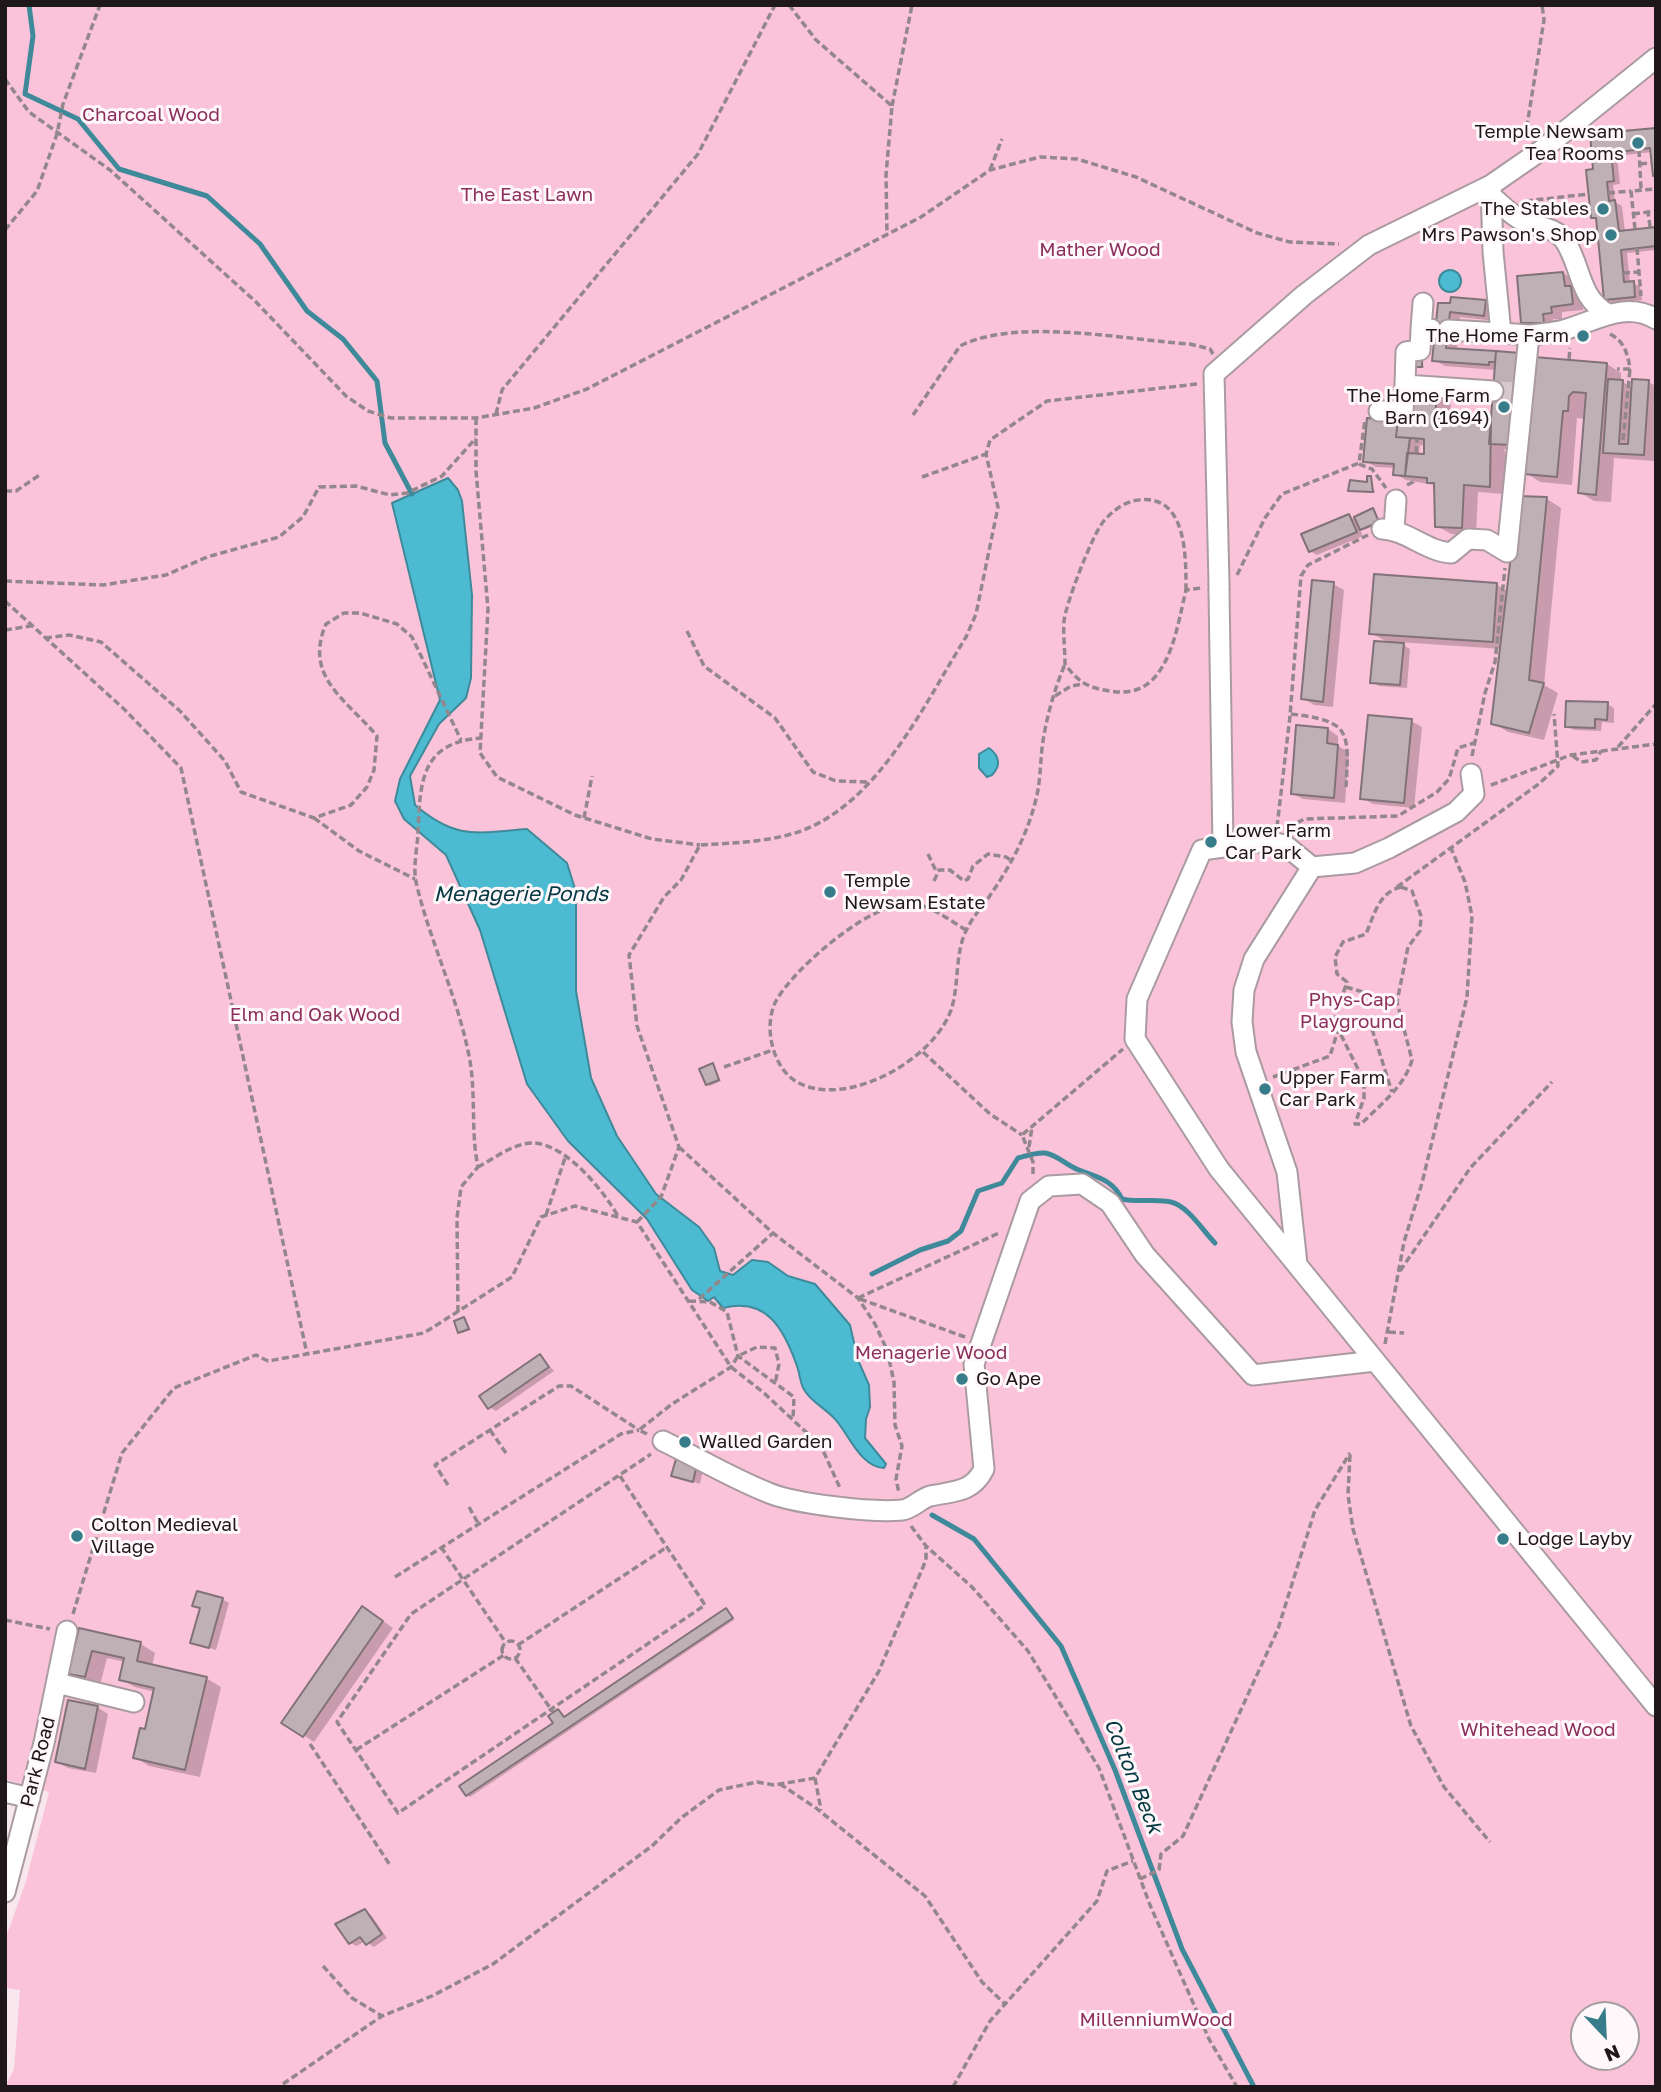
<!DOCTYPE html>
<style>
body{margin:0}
#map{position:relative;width:1661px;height:2092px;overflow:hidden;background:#f8e7ed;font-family:"Golos Text",sans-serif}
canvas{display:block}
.frame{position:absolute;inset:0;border:7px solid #1e181a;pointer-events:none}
.north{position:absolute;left:1570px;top:2001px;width:70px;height:70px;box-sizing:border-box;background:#fff8fa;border:2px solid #a59ea0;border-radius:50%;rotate:157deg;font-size:19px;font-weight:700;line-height:28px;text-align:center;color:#1e181a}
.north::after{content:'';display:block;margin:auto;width:24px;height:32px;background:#377c8a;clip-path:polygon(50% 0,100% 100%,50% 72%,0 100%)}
</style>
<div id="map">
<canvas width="1661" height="2092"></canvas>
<div class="frame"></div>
<div class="north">N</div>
</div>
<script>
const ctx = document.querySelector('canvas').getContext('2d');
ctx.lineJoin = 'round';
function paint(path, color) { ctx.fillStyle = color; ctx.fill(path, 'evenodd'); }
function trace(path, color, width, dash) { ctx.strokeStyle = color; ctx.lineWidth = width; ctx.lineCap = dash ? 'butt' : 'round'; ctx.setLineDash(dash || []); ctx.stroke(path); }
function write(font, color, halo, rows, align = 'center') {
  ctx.font = font + ' "Golos Text",sans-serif'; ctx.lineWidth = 6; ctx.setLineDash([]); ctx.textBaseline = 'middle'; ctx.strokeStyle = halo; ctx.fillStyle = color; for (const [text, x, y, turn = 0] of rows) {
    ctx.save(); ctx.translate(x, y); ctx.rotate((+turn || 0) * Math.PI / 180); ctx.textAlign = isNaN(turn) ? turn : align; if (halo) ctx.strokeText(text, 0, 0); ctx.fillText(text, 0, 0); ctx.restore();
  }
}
paint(new Path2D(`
 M5 5H1656V2087H5L14 2069 20 1990 5 1988V1940L26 1881 49 1792 5 1779ZM1584 2015H1626V2057H1584Z`), '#fbc3d9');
const water = new Path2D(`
 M1439 281a11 11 0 1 1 22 0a11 11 0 1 1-22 0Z
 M448 478 458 490 462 501 472 595 471 678 466 698 439 724 410 776 415 805C456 840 476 833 527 829L567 863 576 892V991L591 1078 617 1136 656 1194 699 1227 714 1248 720 1271 733 1275 752 1260 768 1262 788 1276 815 1284 850 1325 858 1360 869 1385 870 1407 866 1419 865 1438 886 1464 884 1468C859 1467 848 1431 833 1417 824 1408 811 1401 805 1391 800 1385 800 1374 797 1366 784 1329 767 1297 723 1308L714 1297 708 1301 692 1290 647 1219 568 1141 527 1084 480 930 446 855 404 819 395 801 400 779 440 700 392 503Z
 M989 748C1000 756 1001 766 992 775L987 777 979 768V754Z`);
paint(water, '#4cbbd2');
trace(water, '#3e8a9b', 2);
paint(new Path2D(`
 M1656 129V176L1652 152 1617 156 1620 184 1613 185 1615 202 1622 206 1625 232 1656 229V250L1627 253 1630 283 1640 286 1642 300 1613 303 1606 299 1598 220 1593 217 1595 171 1591 136Z
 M1563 273 1574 280 1575 290 1581 294 1583 310 1562 312V319H1553L1554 328H1534L1523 322Z
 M1485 302 1496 308 1495 321 1460 317 1457 350 1520 355 1524 450 1504 449 1506 454 1504 494 1478 492 1476 536 1451 534 1437 526 1434 485 1406 480 1395 474 1396 468 1376 467 1365 461 1413 421 1436 394 1451 402 1450 421 1492 424 1496 370 1445 366 1434 360 1440 304ZM1420 445 1426 446 1425 456 1419 455Z
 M1422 359 1424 368 1414 366Z
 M1535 359 1607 364 1621 373V381L1633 388 1648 382 1656 386 1654 461 1614 458 1611 502 1594 501 1579 492 1586 419 1577 418 1572 485 1540 482 1526 473Z
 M1371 478 1375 493 1350 491 1368 484Z
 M1547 499 1561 508 1544 685 1558 693 1544 740 1508 732 1493 723 1502 649 1398 642 1410 649 1407 688 1379 686 1372 682 1391 644 1371 633 1497 585 1509 592Z
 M1373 510 1381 523 1364 530 1359 527 1363 536 1317 555 1310 551 1349 516 1358 521Z
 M1333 584 1344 590 1333 707 1314 705 1303 698Z
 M1607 704 1614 708V723L1602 722 1601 731 1574 730 1567 726Z
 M1411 721 1422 727 1414 808 1373 804 1362 798Z
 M1328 729 1338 736V746L1349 752 1345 803 1303 799 1292 793Z
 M713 1065 721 1081 710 1086 707 1084Z
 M464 1319 471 1330 462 1333 460 1331Z
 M540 1356 554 1371 496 1411 489 1407Z
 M677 1461 703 1470 700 1484 673 1475Z
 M222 1599 229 1603 216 1650 192 1642 201 1609 194 1605Z
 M726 1610 734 1620 470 1797 467 1795 555 1724 558 1711 565 1718Z
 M373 1614 393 1628 314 1742 284 1722Z
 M80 1630 141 1644 155 1653 152 1666 206 1678 221 1687 200 1777 149 1766 135 1757 146 1731 155 1692 135 1687 121 1679 125 1662 107 1658 100 1685 85 1681 70 1673Z
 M97 1707 108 1714 96 1773 68 1768 57 1762Z
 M365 1911 371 1915 387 1938 374 1947 365 1941 357 1946 350 1943Z`), '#0003');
trace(new Path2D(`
 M29 5 33 36 25 94 78 119 119 169 207 196 260 244 307 311 343 339 377 381 385 443 412 494
 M872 1274 920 1250 948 1241 961 1231 978 1191 1002 1183 1018 1158C1026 1156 1036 1152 1045 1153 1058 1155 1067 1166 1079 1170 1098 1178 1112 1179 1122 1199 1139 1203 1155 1198 1171 1202 1188 1206 1203 1231 1215 1243
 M932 1515 974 1539 1061 1646 1115 1770 1182 1949 1254 2087`), '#3e8a9b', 5);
const building = new Path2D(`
 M1656 128V175L1653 176 1650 148 1611 153 1614 181 1607 182 1609 201 1615 200 1619 231 1656 227V246L1621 250 1624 282 1634 281 1635 297 1604 300 1596 218H1591L1586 170 1593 169 1590 134Z
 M1563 272 1565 286H1571L1573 304 1551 307 1552 313 1543 314 1544 323H1521L1517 276Z
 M1451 297 1486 300 1484 316 1450 312 1446 348 1496 351 1495 362H1489V365L1432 361 1438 303H1450Z
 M1496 351 1520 353 1514 445 1489 444Z
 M1412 357H1422V367H1412Z
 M1534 357 1607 363 1596 495 1578 493 1586 393 1573 392 1569 396 1568 411H1563L1557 477 1524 474Z
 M1608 379 1623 380 1619 444H1628L1632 379 1649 380 1644 455 1603 453Z
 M1413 391 1437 392 1435 418 1491 422 1490 487 1464 485 1462 528 1435 527 1434 483H1427V478L1405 476 1407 453 1424 454V439L1396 437 1398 419H1411Z
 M1367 418 1398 419 1396 437 1410 438 1405 476 1393 475 1394 464 1363 462Z
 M1367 476H1371L1373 492 1348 491 1350 480 1367 482Z
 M1518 496 1547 497 1529 680 1544 683 1529 733 1491 724Z
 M1373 508 1379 522 1360 530 1354 517Z
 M1349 514 1357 532 1309 552 1301 534Z
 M1374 574 1497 583 1493 642 1369 634Z
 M1312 580 1334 582 1323 702 1301 699Z
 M1374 641 1404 643 1400 685 1370 683Z
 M1566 701 1608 702 1607 720 1595 719V728L1565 727Z
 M1368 715 1412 719 1404 803 1360 799Z
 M1296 725 1328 728 1327 743 1338 745 1334 798 1291 794Z
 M713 1063 719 1080 706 1085 699 1069Z
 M464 1317 469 1329 458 1333 454 1321Z
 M540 1354 549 1367 488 1409 479 1396Z
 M676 1459 697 1464 693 1482 671 1476Z
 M197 1591 223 1598 209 1648 190 1643 200 1608 192 1606Z
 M362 1606 383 1621 303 1737 281 1723Z
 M726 1608 733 1618 466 1796 459 1786 553 1723 548 1716 558 1709 564 1717Z
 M79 1628 141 1642 137 1661 207 1677 185 1770 133 1758 140 1728 145 1729 154 1688 119 1680 124 1658 92 1651 85 1677 68 1674Z
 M68 1700 98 1706 85 1769 55 1762Z
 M365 1909 382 1934 366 1945 360 1937 349 1944 335 1924Z`);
paint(building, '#bfb0b5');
trace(building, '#807277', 2);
trace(new Path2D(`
 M1493 391 1517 392`), '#d7c8cd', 19, [19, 10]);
const minor = new Path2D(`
 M1491 196C1501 204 1510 214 1521 220 1535 227 1555 226 1565 241 1582 267 1578 297 1608 314
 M1423 303 1421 329H1431
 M1421 329 1420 350 1406 352 1405 385 1493 391
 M1448 330 1501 333
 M1529 335C1541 334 1555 333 1567 329 1597 320 1626 301 1656 319
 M1379 411H1403L1405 385
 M1382 529C1407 530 1425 551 1451 553L1468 539 1487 540 1507 552 1529 335 1501 333 1493 252 1491 185
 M1394 529 1396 500
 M1219 583 1214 374 1304 295 1369 245 1491 185 1543 149 1656 58
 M1219 591 1223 847
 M1312 867 1355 863 1389 848 1456 812 1474 794 1471 774
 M1297 1264 1287 1172 1246 1052 1242 1022 1244 990 1254 959 1312 867 1285 845 1266 841 1202 850 1137 999 1135 1039 1219 1169 1656 1706
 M663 1441C698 1458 733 1479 769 1493 796 1504 873 1513 902 1510 912 1509 920 1499 930 1496 954 1491 972 1493 984 1469L974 1364 1030 1201 1049 1186 1082 1184 1110 1203 1145 1255 1253 1375 1375 1361
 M57 1683 134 1702
 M5 1792 30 1798
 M5 1892 44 1743 67 1631`);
trace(minor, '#aa9ba0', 23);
trace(new Path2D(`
 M789 5 816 40 892 106 886 175 887 235
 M5 79 29 112 110 170 256 302 346 396 368 411 391 418H476L534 408 587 389 921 217 990 170 1040 157 1077 159 1136 177 1257 233 1290 242 1339 244
 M892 106 912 5
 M1525 138 1544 20 1542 5
 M1639 150 1641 189
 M1640 164 1651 163
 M990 170 1002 139
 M1608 193 1631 191
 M1526 201 1589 194
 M1633 214 1648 212
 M1650 227 1648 212 1656 211
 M1635 229 1631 191 1656 189
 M5 230 37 191 57 134 63 104 100 5
 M1637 248 1641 296
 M1623 273 1639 272
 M1610 334C1624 341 1628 354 1630 369H1617
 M1569 359 1570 348
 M496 414 502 390 698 154 775 5
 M913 415 960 346C1018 317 1125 340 1190 344L1210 349 1213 354
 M476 418V471L488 609 480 753 497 777 575 815 652 839 700 845
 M1623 440 1630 369
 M1416 453 1417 439
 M1359 464 1372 469 1386 488
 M922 477 986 454
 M1407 485 1413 482 1414 477
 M5 491H16L41 474
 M1237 575 1265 518 1282 494 1359 463 1365 420
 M5 581 103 585 166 575 207 557 279 537 303 517 319 487 356 486 390 495 407 493 442 476 476 438
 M1186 590C1186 557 1187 494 1139 500 1125 501 1112 511 1103 522 1092 536 1066 603 1064 621 1063 635 1065 650 1065 664 1078 682 1088 688 1110 691 1168 702 1176 631 1186 590L1201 588
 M5 601 124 709 181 768 307 1354
 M5 630 31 626
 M687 631 704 666 775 718 813 772 836 781 870 782
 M45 638 69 635 101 642 180 711 225 761 241 792 314 818 351 805 367 787 374 770 377 736C347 700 303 677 326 624L344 613H360L397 624 412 637 461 740
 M1055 696 1071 686 1083 684
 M1291 714C1351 721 1349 731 1346 787
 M1618 747 1656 704
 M1472 756 1485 693 1495 662 1505 568
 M1573 756 1581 762 1596 760 1601 751
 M1491 785 1571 755 1656 744
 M314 818 359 851 415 879
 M584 818 592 776
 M1277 827 1290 716 1301 576 1308 565 1368 535
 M1288 828 1304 819 1398 816 1437 792 1449 779 1458 748 1474 743
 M928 854 936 871
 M934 881 939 870H950L964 881 968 879 973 866 988 854 1006 857 1012 861
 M1397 887 1540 783 1558 766 1554 714
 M1401 887 1412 891 1421 916 1420 931 1408 947 1397 1002 1412 1060C1405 1086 1379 1106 1361 1124H1355L1364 1098V1081L1334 1021 1347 982 1337 974 1335 957 1343 942 1366 934C1374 915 1379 892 1401 887Z
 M966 930C951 921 927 903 909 903 870 903 794 968 776 1001 763 1025 772 1068 797 1082 847 1110 937 1058 952 1007 959 983 955 951 967 929 973 916 984 905 991 894 1011 865 1028 833 1036 799 1041 780 1040 760 1043 741 1047 715 1055 688 1065 664
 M1346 987 1397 1002
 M1372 1029 1392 1092
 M923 1052 990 1114 1022 1135
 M724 1067 773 1050
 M1273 1077 1330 1056 1338 1030
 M679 1147 773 1233 858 1298 875 1324 887 1350 894 1382 895 1425 902 1446 896 1479 899 1493
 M1029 1147 1032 1127
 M478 1167C493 1159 515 1142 534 1143 567 1145 605 1192 619 1218
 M1033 1174V1162L1022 1135 1123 1049
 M546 1215 565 1158
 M637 1222 661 1197 679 1147 637 1026 629 955 664 897 681 880 700 845C734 843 774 842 806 829 881 798 925 703 966 637L976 614 998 507 986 454 990 440 1047 401 1197 384
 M1400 1271 1471 1167 1552 1082
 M858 1298 999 1233
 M699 1299 773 1233
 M860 1299 965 1337
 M689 1301 710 1302 727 1312 738 1356 794 1397 793 1419
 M458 1312 457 1218 461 1187 478 1167C470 1129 477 1089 468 1051 456 993 429 939 416 882 413 867 417 849 418 834 420 783 420 742 482 738
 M1389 1332 1404 1333
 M1385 1344 1404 1242 1422 1183 1467 997 1472 916 1465 882 1451 848
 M490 1430 506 1453
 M647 1434 639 1430 672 1404 731 1367 738 1356 757 1347 775 1348 779 1364 775 1384
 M1350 1455 1348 1495 1353 1529 1411 1726 1444 1787 1490 1842
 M620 1476 705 1605 398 1813 337 1722 411 1614 651 1454
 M448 1485 435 1465 559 1386H571L639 1430
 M469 1507 478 1523
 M911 1526 926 1546 972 1587 1028 1651 1099 1768 1150 1905 1209 2039 1237 2087
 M441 1547 506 1643
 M395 1577 621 1434 639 1430
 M73 1614 122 1453 174 1388 256 1355 268 1361 424 1333 512 1277 541 1217 575 1206 637 1222 731 1367 764 1393 821 1446 840 1488
 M5 1620 50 1629
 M502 1650a9 9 0 1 1 18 0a9 9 0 1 1-18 0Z
 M518 1645 667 1547
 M515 1658 553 1712
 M310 1744 390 1865
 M356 1750 504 1655
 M815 1778 821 1810
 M780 1784 816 1808 925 1896 982 1982 1005 2004
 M1140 1879 1159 1870 1161 1854 1183 1836 1278 1629 1315 1510 1350 1453
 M323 1966 352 1998 382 2016
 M283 2084 382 2016 432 1996 493 1964 652 1846 681 1818 719 1790 757 1782 774 1785 815 1778 879 1671 926 1560V1546
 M953 2087 990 2021 1097 1901 1107 1871 1133 1861`), '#93878b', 3.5, [7, 3.5]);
trace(minor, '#fff', 19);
const minorBridge = new Path2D(`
 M1219 583V591`);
trace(minorBridge, '#aa9ba0', 23, []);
trace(minorBridge, '#fff', 19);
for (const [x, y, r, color] of [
 [1638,143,7,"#377c8a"],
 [1603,209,7,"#377c8a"],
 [1611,235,7,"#377c8a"],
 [1583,336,7,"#377c8a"],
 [1504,407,7,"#377c8a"],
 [1211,842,7,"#377c8a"],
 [830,892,7,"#377c8a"],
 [1265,1089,7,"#377c8a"],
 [962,1379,7,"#377c8a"],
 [685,1442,7,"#377c8a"],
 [77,1536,7,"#377c8a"],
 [1503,1539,7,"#377c8a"]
]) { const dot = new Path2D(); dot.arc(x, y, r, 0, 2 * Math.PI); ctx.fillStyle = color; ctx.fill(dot); trace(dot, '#fff8fa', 2.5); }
write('19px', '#8c2f5c', '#fff8fa', [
 ["Charcoal Wood",151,115],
 ["The East Lawn",527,195],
 ["Mather Wood",1100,250],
 ["Phys-Cap",1352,1000],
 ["Playground",1352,1022],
 ["Elm and Oak Wood",315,1015],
 ["Menagerie Wood",931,1353],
 ["Whitehead Wood",1538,1730],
 ["MillenniumWood",1156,2020]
]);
write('19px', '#1e181a', '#fff8fa', [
 ["Temple Newsam",1624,132,"right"],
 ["Tea Rooms",1624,154,"right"],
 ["The Stables",1589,209,"right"],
 ["Mrs Pawson's Shop",1597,235,"right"],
 ["The Home Farm",1569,336,"right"],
 ["The Home Farm",1490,396,"right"],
 ["Barn (1694)",1490,418,"right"],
 ["Lower Farm",1225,831],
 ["Car Park",1225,853],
 ["Temple",844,881],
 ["Newsam Estate",844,903],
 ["Upper Farm",1279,1078],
 ["Car Park",1279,1100],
 ["Go Ape",976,1379],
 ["Walled Garden",699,1442],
 ["Colton Medieval",91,1525],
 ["Village",91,1547],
 ["Lodge Layby",1517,1539]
], 'left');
write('19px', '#1e181a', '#fff8fa', [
 ["Park Road",38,1762,-76]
]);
write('italic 21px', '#043943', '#fff8fa', [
 ["Menagerie Ponds",521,894],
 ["Colton Beck",1133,1776,68]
]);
</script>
